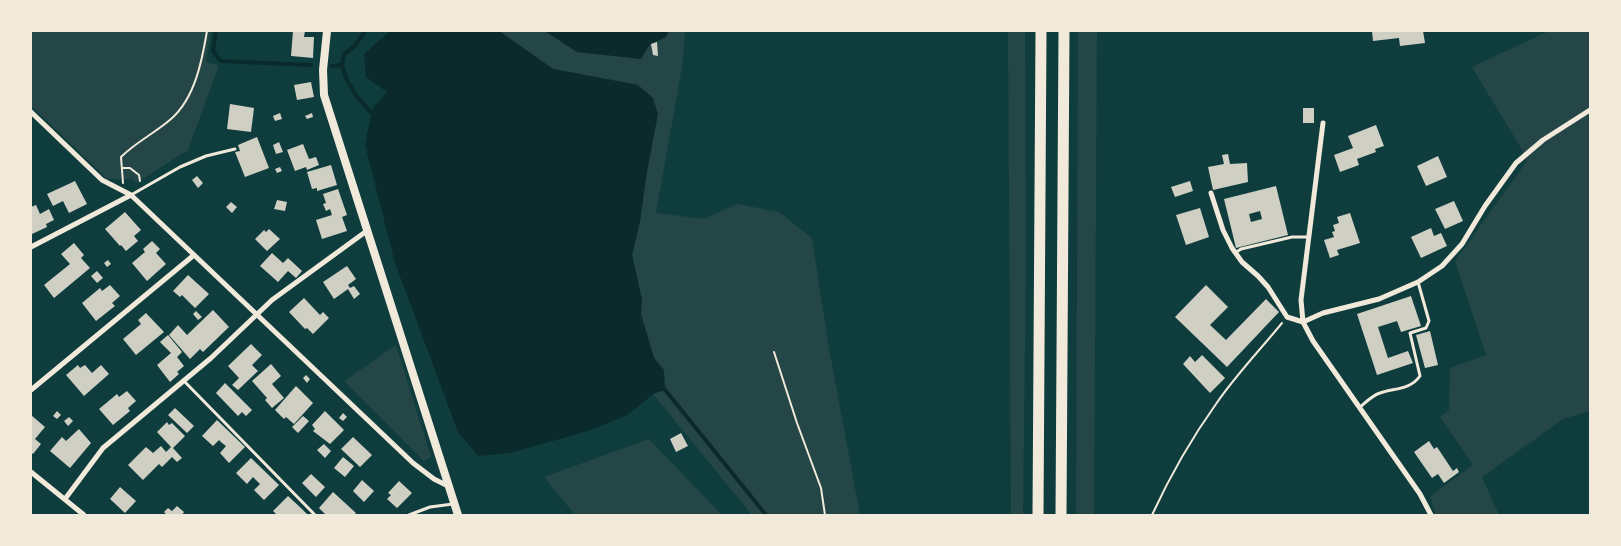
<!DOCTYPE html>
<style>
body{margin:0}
#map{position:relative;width:1621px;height:546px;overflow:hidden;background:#0f3d3e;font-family:"Asap Condensed",sans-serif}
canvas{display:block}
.frame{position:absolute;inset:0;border:32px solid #f1e9da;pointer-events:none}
</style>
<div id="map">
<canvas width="1621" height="546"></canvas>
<div class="frame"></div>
</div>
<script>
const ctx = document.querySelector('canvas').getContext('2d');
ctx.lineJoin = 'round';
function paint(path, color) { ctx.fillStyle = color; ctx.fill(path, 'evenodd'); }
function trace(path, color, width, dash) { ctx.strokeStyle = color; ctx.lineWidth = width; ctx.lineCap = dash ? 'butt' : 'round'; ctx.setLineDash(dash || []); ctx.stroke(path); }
paint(new Path2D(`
 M31 31H211L206 62 219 65 188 150 136 183 132 179H107L31 106Z
 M499 31H545L577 52 650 44 666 37 669 31H685L682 67 656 213 704 219 737 204 779 212 812 238 828 343 860 515H752L653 394 664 370 654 358 640 314 642 300 632 255 640 221 646 177 638 85 553 69Z
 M1008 31H1025L1026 259 1023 515H1011Z
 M1078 31H1097L1094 515H1076Z
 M1549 31H1590V411L1563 419 1482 477 1499 515H1436L1430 496 1473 465 1440 417 1449 410 1450 368 1486 355 1455 261 1527 161 1521 148 1472 67Z
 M396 345 431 457 424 461 344 381Z
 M649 439 722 515H575L544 477Z`), '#244646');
paint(new Path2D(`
 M390 31H499L553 69 638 85 653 98 658 114 646 177 640 221 632 255 642 300 641 314 654 358 664 370 665 390 653 394 628 415 588 431 510 453 478 456 458 432 395 263 365 145 372 109 387 92 366 77 364 54Z
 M545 31H669L666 37 650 44 641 59 577 52Z`), '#0a2a2b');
trace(new Path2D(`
 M216 31 213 51 221 61 311 65
 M342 65 344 54 354 47 365 31
 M331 66 342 65C346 84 361 103 375 116
 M662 386 766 515`), '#0a2a2b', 4);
paint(new Path2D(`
 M293 31H305L304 37H314L313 58 291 56Z
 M1372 31H1423L1425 43 1400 46 1399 38 1373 41Z
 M657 42 658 56 653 55 651 44Z
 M311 82 314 97 297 100 294 85Z
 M230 104 254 108 251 132 227 129Z
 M1303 108H1314V123H1303Z
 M280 113 282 119 275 121 273 116Z
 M312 113 313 117 307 119 305 116Z
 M1376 125 1384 146 1375 149 1376 152 1357 159 1359 165 1340 172 1334 155 1353 148 1348 136Z
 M257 137 269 168 245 177 235 152 240 151 238 145Z
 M279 142 283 152 276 154 273 145Z
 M303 144 309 159 316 157 319 165 307 170 306 167 295 171 287 150Z
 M1228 154 1230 164 1247 163 1248 182 1213 190 1208 167 1224 164 1222 155Z
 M1438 156 1447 177 1426 186 1417 166Z
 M331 165 337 185 317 191V188L312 189 307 172Z
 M280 167 282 171 277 173 275 169Z
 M197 176 203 183 198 188 192 180Z
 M75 181 87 204 69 213 63 201 53 206 47 194Z
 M1190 181 1193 191 1175 197 1171 187Z
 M1276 186 1288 235 1236 248 1224 199ZM1260 211 1262 219 1251 222 1249 214Z
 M338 189 347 215 342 217 347 231 322 239 316 220 332 215 330 209 326 211 323 204 326 203 323 194Z
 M277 200 287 202 285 211 274 209Z
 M1454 201 1463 221 1445 229 1435 209Z
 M231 202 237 207 232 213 226 207Z
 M36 205 40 214 49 209 54 220 46 224 47 227 32 234 31 207Z
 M1200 208 1209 237 1186 245 1176 215Z
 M125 212 141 230 134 236 138 241 126 251 121 245 120 246 105 229Z
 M1350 213 1360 243 1337 250 1339 255 1330 258 1324 240 1334 237 1332 232 1335 231 1333 225 1339 223 1337 217Z
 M1431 228 1434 236 1441 233 1447 246 1421 258 1411 237Z
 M269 229 280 239 267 251 255 239 264 230 266 232Z
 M152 241 160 249 156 253 166 264 147 281 132 263 145 252 143 249Z
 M74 243 84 255 81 258 90 268 54 298 44 285 70 264 61 254Z
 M272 253 283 263 288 258 302 271 296 278 288 271 278 282 260 266Z
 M108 260 111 264 107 267 104 263Z
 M347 266 356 279 348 285 350 288 354 286 360 294 354 299 348 289 334 299 323 282Z
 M97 271 103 278 97 283 91 276Z
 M188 275 209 294 195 308 182 295 180 297 173 291Z
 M110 285 120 296 112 303 115 306 96 321 82 303 100 288 102 291Z
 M1206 285 1228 307 1210 325 1226 340 1266 299 1279 312 1227 367 1175 317Z
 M1411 296 1421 326 1401 332 1397 321 1378 327 1388 358 1408 351 1413 363 1377 375 1357 314Z
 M304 298 320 315 323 312 329 318 313 334 307 328 305 329 289 312Z
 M213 310 229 327 203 352 200 349 190 359 169 335 178 325 187 335Z
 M196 311 202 317 198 320 193 314Z
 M146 313 164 332 136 355 123 339 141 324 138 320Z
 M1430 331 1438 365 1425 368 1416 335Z
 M168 335 182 352 177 357 184 366 177 372 179 374 170 382 157 365 171 353 160 342Z
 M251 344 262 355 252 365 258 371 238 390 232 385 239 378 228 366Z
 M1202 355 1225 378 1210 393 1183 364 1190 356 1195 362Z
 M271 364 281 376 272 384 284 398 272 408 265 400 267 398 252 381Z
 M78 365 80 368 85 365 92 373 101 365 109 374 84 396 66 375Z
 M306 375 310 379 307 383 303 378Z
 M225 383 252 410 246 416 242 412 238 416 216 393Z
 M296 386 313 403 294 424 286 417 284 419 275 410Z
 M127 391 136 401 128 408 130 411 113 425 99 409 117 394 119 397Z
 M175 408 194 426 187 433 168 415Z
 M57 411 61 415 57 419 53 416Z
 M325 411 344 430 330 444 313 431 315 429 312 425Z
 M343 413 347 417 343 421 339 418Z
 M31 415 45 427 35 439 41 444 33 454 31 452Z
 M303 416 309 421 298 433 292 427Z
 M69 417 73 421 68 426 64 421Z
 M217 420 245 447 229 463 220 453 226 446 222 443 219 440 213 446 202 436Z
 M167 422 169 425 172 423 185 436 173 448 182 458 177 462 172 457 162 467 159 464 143 480 128 465 146 447 153 453 161 446 166 452 171 447 157 432Z
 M79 429 91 443 70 468 50 451 62 437 66 441Z
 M681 433 688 446 676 452 670 439Z
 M353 437 372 455 360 467 341 449Z
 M1429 441 1434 449 1437 447 1453 471 1457 468 1459 472 1444 483 1438 474 1432 478 1414 452Z
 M324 444 331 451 325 458 317 450Z
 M343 457 354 466 345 477 334 468Z
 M251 458 279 485 264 500 254 490 260 484 253 477 247 484 236 473Z
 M311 474 325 487 316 497 302 483Z
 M362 480 374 491 364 502 353 491Z
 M399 481 412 493 397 508 387 499 391 495 388 493Z
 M120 487 136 501 125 513 110 499Z
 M333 492 356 513 354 515H326L319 508Z
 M288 496 302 509 308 515H277L273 511Z
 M177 506 184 512 182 515H167L164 512 168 508 172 511Z`), '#cfcfc3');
trace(new Path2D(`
 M122 168H130L139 175 140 181
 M123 183 121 157C136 142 155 133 171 119 195 98 202 61 207 31
 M774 352 797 423 821 488 825 515
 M1152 515C1170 476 1191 439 1216 404 1235 376 1260 350 1282 323`), '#f1e9da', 2);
trace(new Path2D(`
 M131 195 180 167 206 156 235 149
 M1235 253 1241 249 1292 237H1308
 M184 381 315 515
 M1360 407C1366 402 1373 395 1380 393 1395 388 1410 390 1420 376L1410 333 1426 328 1429 321 1418 282
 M409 515 430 507 453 504`), '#f1e9da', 3);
trace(new Path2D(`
 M31 112 102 180 131 195 413 463 434 479 448 486
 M1323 123 1301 300 1303 322 1313 341 1420 494 1431 515
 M1211 193 1223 230 1232 248 1242 262 1258 276 1268 287 1287 317 1303 322 1323 313 1379 299 1418 282 1442 266 1462 244 1485 206 1516 163 1543 140 1590 110
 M31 247 131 195
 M31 390 194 255
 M31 472 84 515
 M65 499 103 448 211 358 272 300 368 230`), '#f1e9da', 5);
trace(new Path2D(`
 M327 31 323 70 324 95 458 515`), '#f1e9da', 8);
trace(new Path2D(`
 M1038 515 1041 31
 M1061 515 1064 31`), '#f1e9da', 11);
</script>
